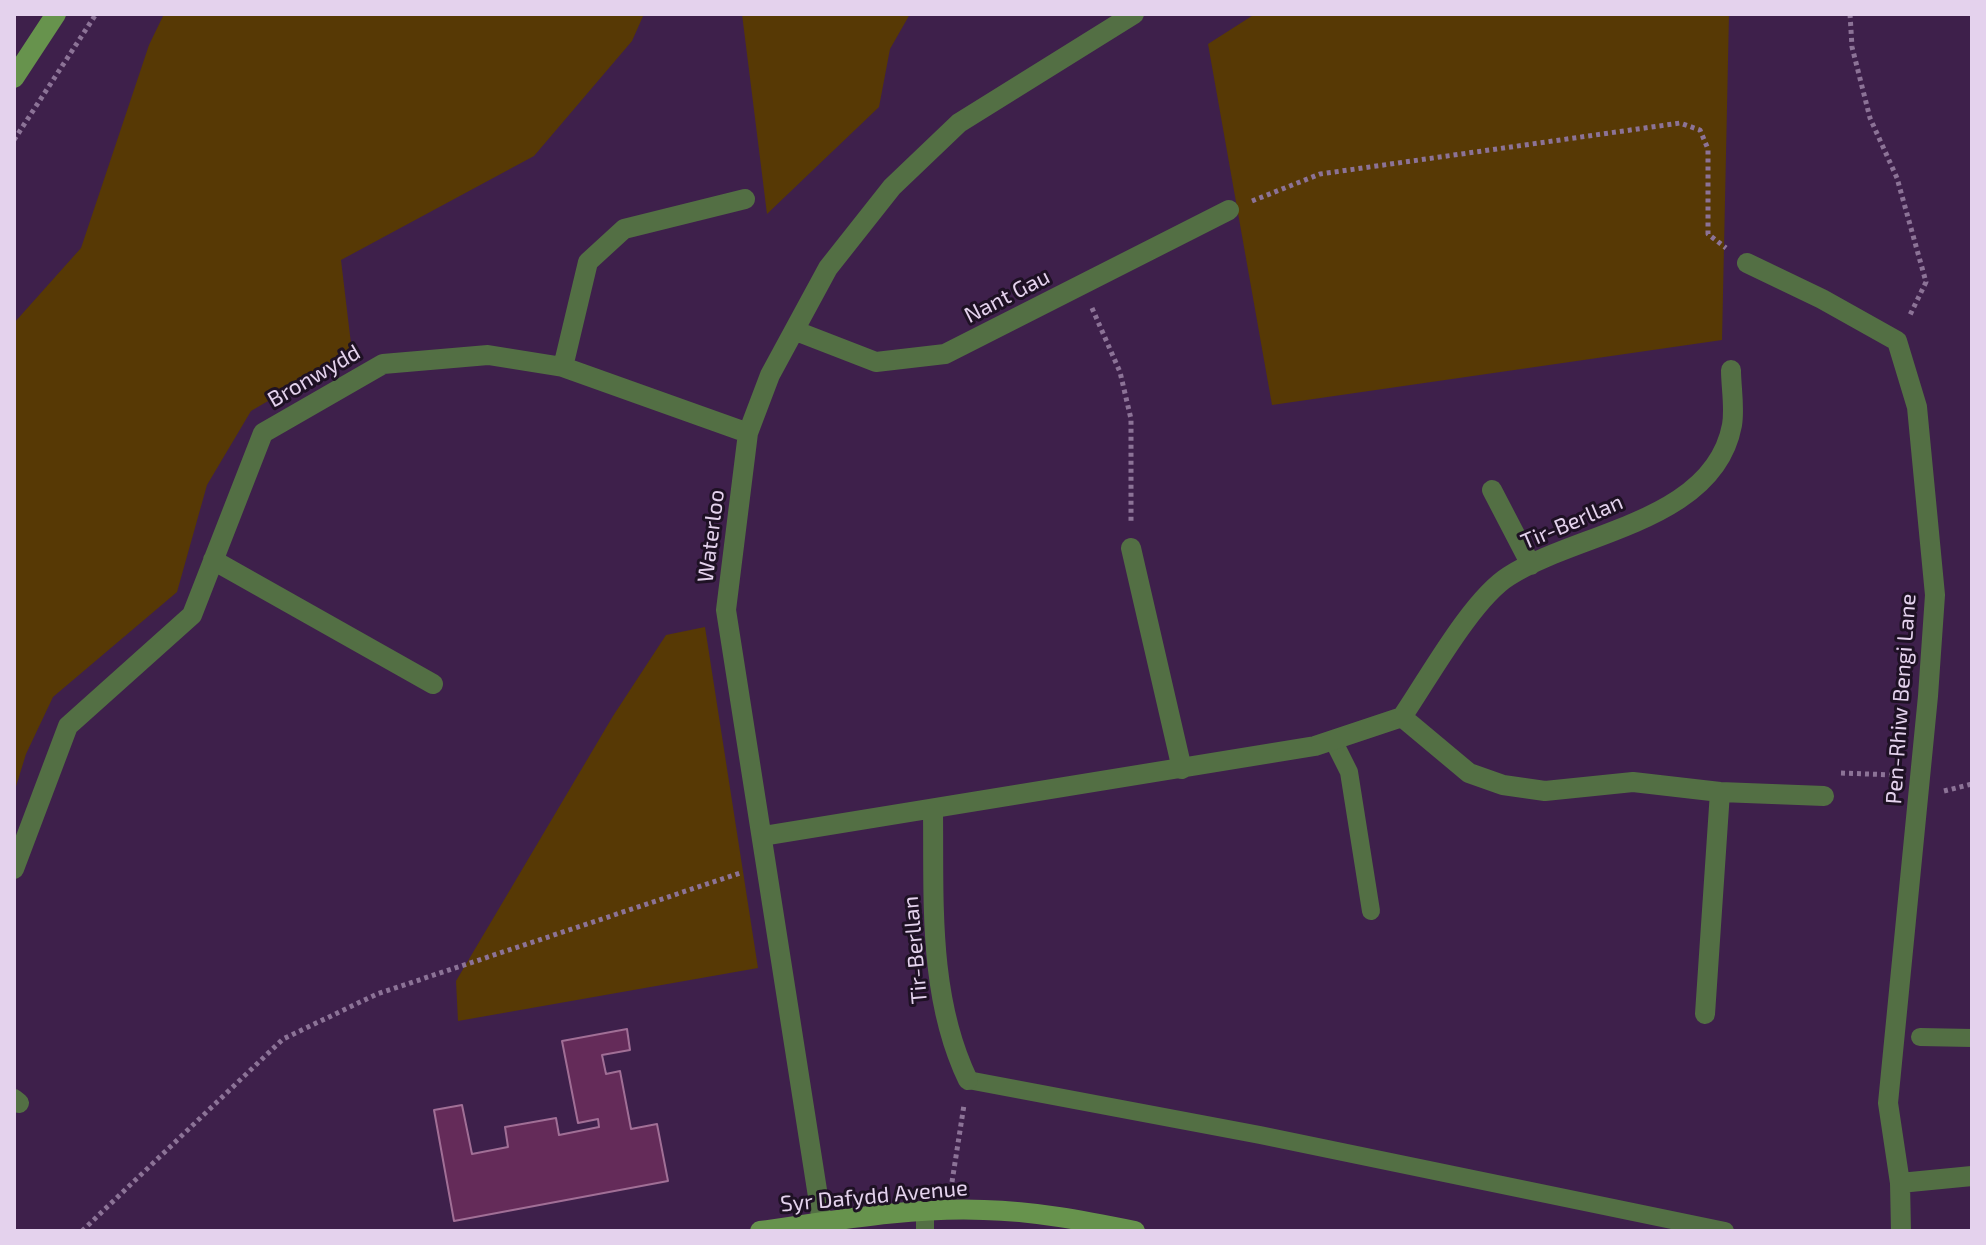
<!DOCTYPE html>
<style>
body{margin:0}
#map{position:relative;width:1986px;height:1245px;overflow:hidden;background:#3e204b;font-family:"Exo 2",sans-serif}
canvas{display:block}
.frame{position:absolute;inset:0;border:16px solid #e4d2ed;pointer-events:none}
</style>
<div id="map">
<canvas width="1986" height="1245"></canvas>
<div class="frame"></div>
</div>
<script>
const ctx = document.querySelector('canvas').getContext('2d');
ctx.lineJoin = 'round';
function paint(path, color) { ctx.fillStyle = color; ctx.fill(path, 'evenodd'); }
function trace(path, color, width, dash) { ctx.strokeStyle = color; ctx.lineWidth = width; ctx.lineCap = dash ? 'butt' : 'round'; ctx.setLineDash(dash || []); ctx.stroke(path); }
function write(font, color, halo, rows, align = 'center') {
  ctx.font = font + ' "Exo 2",sans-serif'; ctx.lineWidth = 6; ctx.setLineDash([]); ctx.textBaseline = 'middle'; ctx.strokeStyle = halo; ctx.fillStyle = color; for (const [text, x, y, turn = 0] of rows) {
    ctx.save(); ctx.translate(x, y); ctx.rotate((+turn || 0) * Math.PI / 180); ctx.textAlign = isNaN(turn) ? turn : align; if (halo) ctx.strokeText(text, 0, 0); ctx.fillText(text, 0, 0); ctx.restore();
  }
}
paint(new Path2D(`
 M164 14H644L632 41 534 156 341 260 352 352 251 411 207 485 177 592 53 697 26 754 14 793V323L81 248 149 45Z
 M742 14H910L890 49 879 107 767 214Z
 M1255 14H1729L1722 340 1272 405 1208 44Z
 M705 627 758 968 458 1021 456 981 613 716 666 635Z`), '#573905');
const building = new Path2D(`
 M627 1029 630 1050 602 1055 606 1074 620 1071 631 1129 657 1124 668 1181 454 1221 434 1110 462 1105 472 1154 508 1147 505 1127 556 1118 559 1135 599 1127 598 1119 578 1123 562 1041Z`);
paint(building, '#642b59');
trace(building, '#a16f96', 2);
trace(new Path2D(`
 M1850 14 1852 47 1870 118 1897 178 1926 282 1909 317
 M14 140 96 14
 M1252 201 1320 174 1680 123 1700 130 1708 149V234L1726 248
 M1092 308 1120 372 1131 419V523
 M1841 773 1895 775
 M1944 791 1972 784
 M952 1182 964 1105
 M82 1231 283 1039 377 994 740 873`), '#8c7397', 5, [4, 4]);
trace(new Path2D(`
 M1333 740 1349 772 1371 911
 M1920 1037 1972 1038
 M968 1080 1260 1135 1725 1231
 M925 1212V1231`), '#536f44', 18);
trace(new Path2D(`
 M1747 263 1822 299 1897 341 1917 407 1935 595 1928 696 1888 1103 1900 1183 1901 1231
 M796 331 876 362 945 354 1229 210
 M563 367 588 262 624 229 745 199
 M1492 490 1531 565
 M1131 548 1182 769
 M213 560 433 684
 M1402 717C1428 679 1472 599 1509 576 1578 532 1714 522 1732 425 1735 408 1731 387 1731 370
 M933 811C934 901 928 997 968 1080
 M763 836 1315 746 1402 717 1469 773 1503 785 1545 791 1633 782 1720 792 1824 796
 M14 869 68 726 192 615 263 433 383 364 488 355 563 367 748 433
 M1705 1014 1720 792
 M14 1099 19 1103
 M1900 1183 1972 1176
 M822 1222 726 610 748 433 770 375 828 268 892 187 959 123 1134 14`), '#536f44', 20);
trace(new Path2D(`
 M14 78 56 14
 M760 1231C833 1221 910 1207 984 1210 1035 1211 1085 1221 1135 1231`), '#67934d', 20);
write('22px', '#e4d2ed', '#1e1124', [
 ["Nant Gau",1007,296,-27],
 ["Bronwydd",314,376,-30],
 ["Tir-Berllan",1572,522,-23],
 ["Waterloo",711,536,-83],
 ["Pen-Rhiw Bengi Lane",1901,699,-86],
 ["Tir-Berllan",915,950,-95],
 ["Syr Dafydd Avenue",874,1196,-5]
]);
</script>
